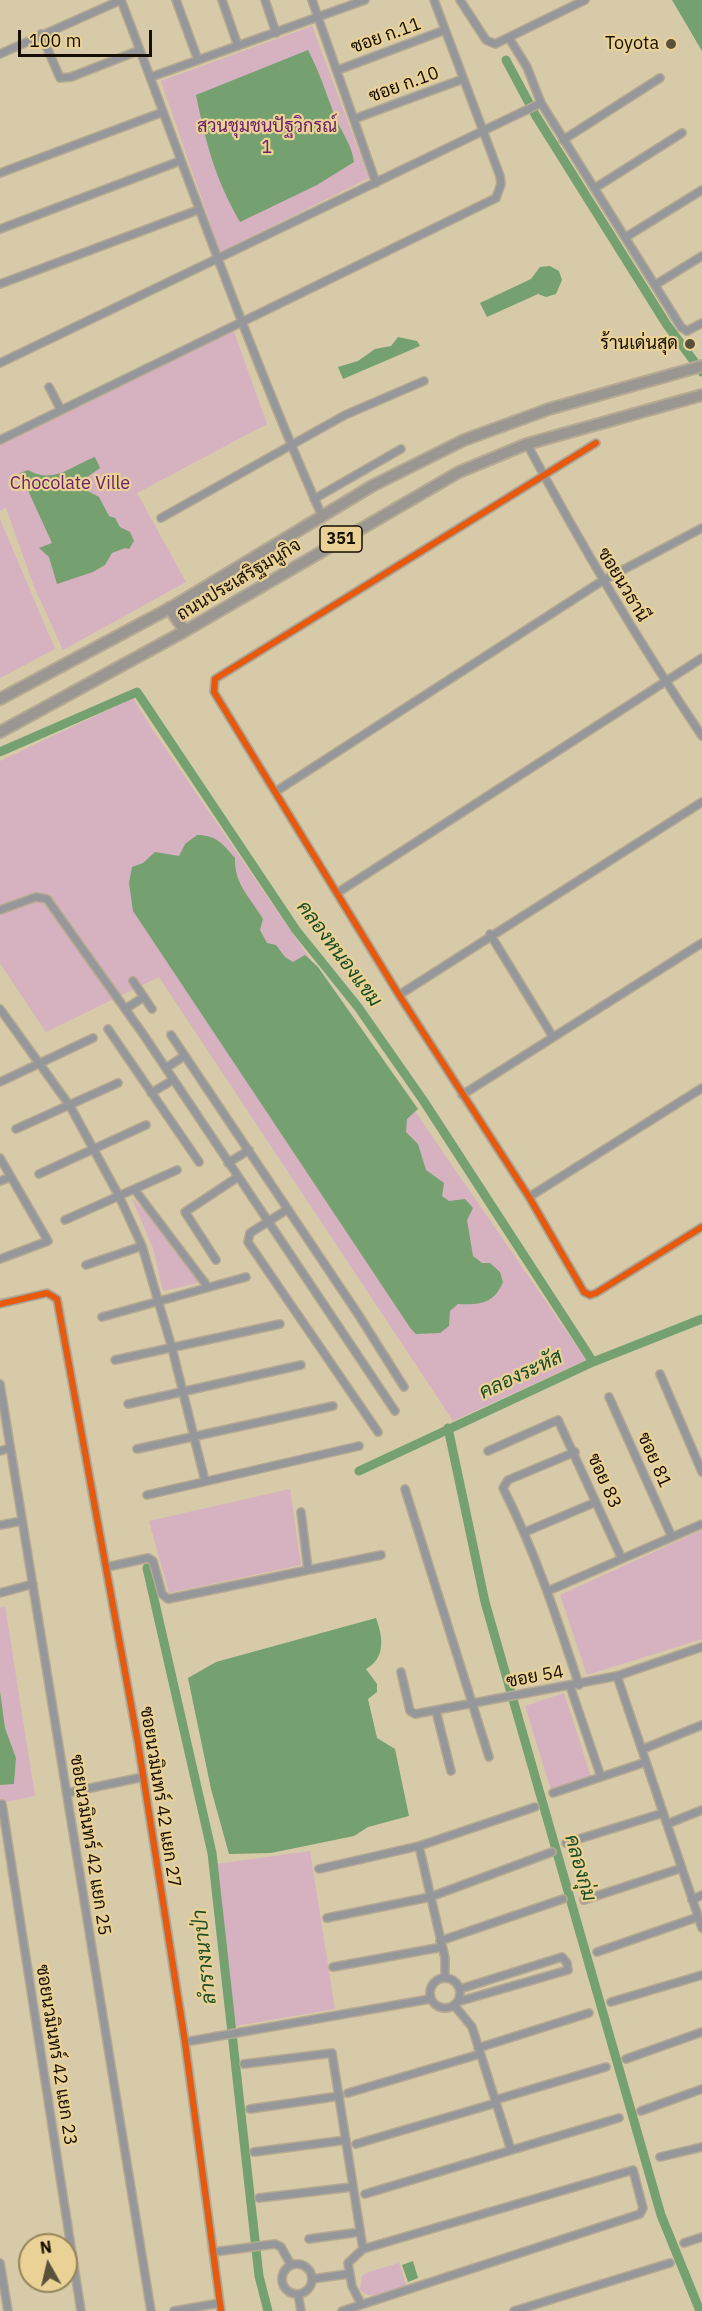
<!DOCTYPE html>
<meta charset="utf-8">
<style>
body{margin:0}
#map{position:relative;width:702px;height:2311px;overflow:hidden;background:#d7caa9;font-family:"IBM Plex Sans",sans-serif}
canvas{display:block}
.north{position:absolute;left:18px;top:2233px;width:60px;height:60px;box-sizing:border-box;background:#ead296;border:2px solid #95845a;border-radius:50%;rotate:352deg;font-size:16px;font-weight:700;line-height:24px;text-align:center;color:#160e00}
.north::after{content:'';display:block;margin:auto;width:21px;height:27px;background:#5a503b;clip-path:polygon(50% 0,100% 100%,50% 72%,0 100%)}
.scale{position:absolute;left:18px;top:30px;width:134px;height:27px;box-sizing:border-box;border:3px solid #160e00;border-top:0;padding-left:8px;font-size:18px;line-height:21px;white-space:nowrap;color:#160e00;-webkit-text-stroke:4px #ead296;paint-order:stroke}
</style>
<div id="map">
<canvas width="702" height="2311"></canvas>
<div class="north">N</div>
<div class="scale">100 m</div>
</div>
<script>
const ctx = document.querySelector('canvas').getContext('2d');
ctx.lineJoin = 'round';
function paint(path, color) { ctx.fillStyle = color; ctx.fill(path, 'evenodd'); }
function trace(path, color, width, dash) { ctx.strokeStyle = color; ctx.lineWidth = width; ctx.lineCap = dash ? 'butt' : 'round'; ctx.setLineDash(dash || []); ctx.stroke(path); }
function write(font, color, halo, rows, align = 'center') {
  ctx.font = font + ' "IBM Plex Sans",Sarabun,sans-serif'; ctx.lineWidth = 4.5; ctx.setLineDash([]); ctx.textBaseline = 'middle'; ctx.strokeStyle = halo; ctx.fillStyle = color; for (const [text, x, y, turn = 0] of rows) {
    ctx.save(); ctx.translate(x, y); ctx.rotate((+turn || 0) * Math.PI / 180); ctx.textAlign = isNaN(turn) ? turn : align; if (halo) ctx.strokeText(text, 0, 0); ctx.fillText(text, 0, 0); ctx.restore();
  }
}
paint(new Path2D(`
 M312 26 369 178 220 252 161 81Z
 M233 329 267 424 137 493 186 582 63 650 33 584 6 508 0 511V443Z
 M0 519 55 649 0 678Z
 M133 698 152 729 586 1360 453 1421 159 977 46 1032 0 963V761Z
 M131 1197 147 1213 201 1282 163 1291 153 1248Z
 M290 1489 301 1565 169 1593 149 1521Z
 M702 1530V1639L587 1675 560 1595Z
 M5 1606 35 1796 0 1803V1785L14 1784 16 1758 5 1728 0 1691V1608Z
 M564 1693 591 1777 551 1790 525 1706Z
 M310 1851 335 2009 236 2026 209 1865Z
 M399 2263 407 2287C392 2292 372 2303 360 2289L362 2276 368 2272Z`), '#d6b1c0');
paint(new Path2D(`
 M672 0H702V51Z
 M308 50C320 73 327 96 336 119 343 134 352 146 354 162L317 185 240 222C215 178 206 144 196 95Z
 M550 266 559 271 562 280 556 294 546 297 538 294 487 317 480 303 531 279 540 267Z
 M398 337 417 341 420 346 343 379 338 367 358 361 375 349 391 346Z
 M95 457 100 468 83 480 80 487 99 497 109 516 115 518 120 527 130 532 134 541 129 549 125 548 112 553 105 565 93 572 57 584 49 557 39 548 52 543 20 473 28 470C54 485 72 465 95 457Z
 M197 835C216 835 223 844 235 858 234 884 250 897 263 919L260 930 267 943 276 945 285 957 293 962 305 955 318 967 418 1109 407 1119 406 1132 418 1144 426 1170 444 1183 442 1196 449 1201 465 1199 473 1208 467 1220 473 1256 482 1263H490L500 1272 503 1282C494 1304 479 1305 458 1304L450 1311 449 1326 440 1333 416 1334 411 1329 133 911 129 883 132 867 143 863 155 852 179 856 185 844Z
 M376 1618C383 1637 386 1658 366 1669L377 1684V1692L368 1699 377 1738 395 1749 409 1816 368 1827 354 1836 271 1853 229 1854 211 1789 188 1678 216 1662Z
 M0 1691 5 1728 16 1758 14 1784 0 1785Z
 M413 2261 418 2278 408 2282 402 2265Z`), '#74a16f');
trace(new Path2D(`
 M506 60 536 116 667 325 702 372
 M0 752 137 692 296 930 358 1007 423 1100 593 1362
 M448 1428 485 1602 661 2215 700 2311
 M359 1471 593 1362 702 1319
 M147 1568 212 1853 259 2276 268 2311`), '#74a16f', 9);
const street = new Path2D(`
 M121 0C187 173 247 347 322 516
 M176 0 198 60
 M222 0 238 46
 M265 0 276 33
 M312 0 376 183
 M460 0 486 40 495 44 585 0
 M41 34 60 78 71 77 140 50
 M509 38 527 67 541 103 681 327 687 331 702 323
 M0 54 121 0
 M338 70 445 30
 M151 77 365 0
 M354 119 463 79
 M563 140 660 78
 M0 173 163 112
 M595 188 682 133
 M0 229 180 161
 M626 237 702 190
 M0 284 198 210
 M655 285 702 256
 M0 363 541 103
 M49 387 61 410
 M0 440 496 198 501 184 500 176 434 0
 M596 443 215 679 214 692 399 995 529 1197 584 1292 590 1295 596 1293 702 1227
 M527 444C581 545 638 641 702 736
 M314 499 401 449
 M161 518 345 415 424 381
 M275 792 602 581 702 528
 M337 893 702 658
 M0 910 36 897 47 899 143 1034 395 1411
 M490 934 553 1037
 M133 981 152 1009
 M399 995 702 802
 M0 1009 70 1106 119 1196 142 1246 172 1348 205 1481
 M125 1009 144 997
 M108 1029 199 1162
 M171 1035 358 1314 404 1387
 M166 1068 184 1056
 M0 1082 93 1038
 M151 1093 173 1080
 M462 1095 702 943
 M16 1129 118 1083
 M0 1158 48 1241 0 1259
 M228 1163 249 1150
 M39 1174 146 1125
 M0 1181 11 1177
 M135 1190 208 1287
 M529 1197 702 1088
 M288 1209 250 1233 248 1242 378 1432
 M65 1220 177 1170
 M216 1260 185 1212 238 1177
 M86 1265 142 1246
 M0 1304 47 1293 57 1299 138 1743 185 2042 221 2311
 M102 1317 246 1277
 M115 1360 280 1324
 M660 1374 702 1472
 M0 1384 151 2311
 M609 1397 671 1535
 M128 1404 301 1365
 M137 1449 333 1406
 M0 1451 10 1448
 M488 1451 558 1420 622 1559
 M575 1452 508 1480 503 1488C535 1551 557 1618 579 1685
 M405 1489 489 1757
 M147 1495 359 1446
 M301 1512 308 1569
 M0 1525 22 1521
 M525 1532 596 1502
 M107 1567 148 1558 153 1561 162 1594 168 1599 381 1555
 M548 1591 702 1524
 M0 1593 33 1584
 M401 1672 410 1711 415 1714 617 1676 702 1647
 M617 1676 702 1928
 M570 1686 601 1777
 M436 1711 451 1771
 M643 1749 702 1725
 M67 1793 143 1777
 M553 1793 646 1762
 M2 1804 81 2311
 M667 1824 702 1810
 M566 1843 663 1813
 M319 1869 419 1846
 M584 1900 682 1868
 M692 1900 702 1895
 M327 1918 430 1897 552 1852
 M440 1941 563 1899
 M597 1952 698 1917
 M333 1967 442 1947
 M430 1993a15 15 0 1 1 30 0a15 15 0 1 1-30 0Z
 M445 1978V1958L419 1846 535 1807
 M457 2002 568 1970 567 1963 562 1957 460 1989
 M611 2002 702 1975
 M454 2005 472 2027 511 2150
 M185 2042 430 1999
 M478 2048 589 2013
 M626 2059 702 2032
 M244 2064 332 2053 363 2249
 M348 2093 480 2054
 M495 2100 606 2067
 M250 2109 340 2096
 M641 2111 702 2089
 M356 2144 496 2103
 M254 2152 346 2140
 M660 2157 702 2147
 M365 2194 619 2118
 M259 2198 352 2187
 M309 2239 360 2232
 M684 2243 702 2237
 M214 2252 275 2244 281 2247 291 2265
 M0 2263 8 2311
 M282 2279a15 15 0 1 1 30 0a15 15 0 1 1-30 0Z
 M312 2279 348 2274
 M298 2294 301 2311
 M174 2311 220 2303
 M342 2311 640 2214 643 2208 633 2170 363 2249 348 2263 352 2286 361 2304
 M514 2311 670 2263`);
const primary = new Path2D(`
 M169 608 185 631
 M0 699 172 607 372 486 464 440 549 409 702 366
 M0 732 185 631 459 472 527 444 702 395`);
trace(street, '#b5aa91', 10);
trace(primary, '#b5aa91', 14);
trace(street, '#96979a', 7);
trace(primary, '#9a9793', 10);
trace(new Path2D(`
 M596 443 215 679 214 692 399 995 529 1197 584 1292 590 1295 596 1293 702 1227
 M0 1304 47 1293 57 1299 138 1743 185 2042 221 2311`), '#e8590c', 6);
for (const [x, y, r, color] of [
 [671,44,6,"#5a503b"],
 [690,344,6,"#5a503b"]
]) { const dot = new Path2D(); dot.arc(x, y, r, 0, 2 * Math.PI); ctx.fillStyle = color; ctx.fill(dot); trace(dot, '#ead296', 2); }
for (const [x, y, w] of [
 [341,539,42]
]) { const box = new Path2D(); box.roundRect(x - w / 2, y - 13, w, 26, 4.5); ctx.fillStyle = '#ead296'; ctx.fill(box); trace(box, '#160e00', 1.5); }
write('bold 16px', '#160e00', null, [
 ["351",341,539]
]);
write('18px', '#160e00', '#ead296', [
 ["ซอย ก.11",386,36,-20],
 ["ซอย ก.10",404,85,-20],
 ["ถนนประเสริฐมนูกิจ",239,580,-31],
 ["ซอยนวธานี",623,585,59],
 ["ซอย 81",654,1460,66],
 ["ซอย 83",604,1481,66],
 ["ซอย 54",535,1677,-10],
 ["ซอยนวมินทร์ 42 แยก 27",160,1797,81],
 ["ซอยนวมินทร์ 42 แยก 25",90,1845,81],
 ["ซอยนวมินทร์ 42 แยก 23",56,2055,81]
]);
write('18px', '#160e00', '#ead296', [
 ["Toyota",659,44],
 ["ร้านเด่นสุด",678,344]
], 'right');
write('18px', '#6c206b', '#ead296', [
 ["สวนชุมชนปัฐวิกรณ์",267,127],
 ["1",267,148],
 ["Chocolate Ville",70,484]
]);
write('italic 20px', '#194c25', '#ead296', [
 ["คลองหนองแขม",339,954,53],
 ["คลองระหัส",521,1375,-25],
 ["คลองกุ่ม",580,1868,74],
 ["ลำรางนาป่า",205,1957,-96]
]);
</script>
